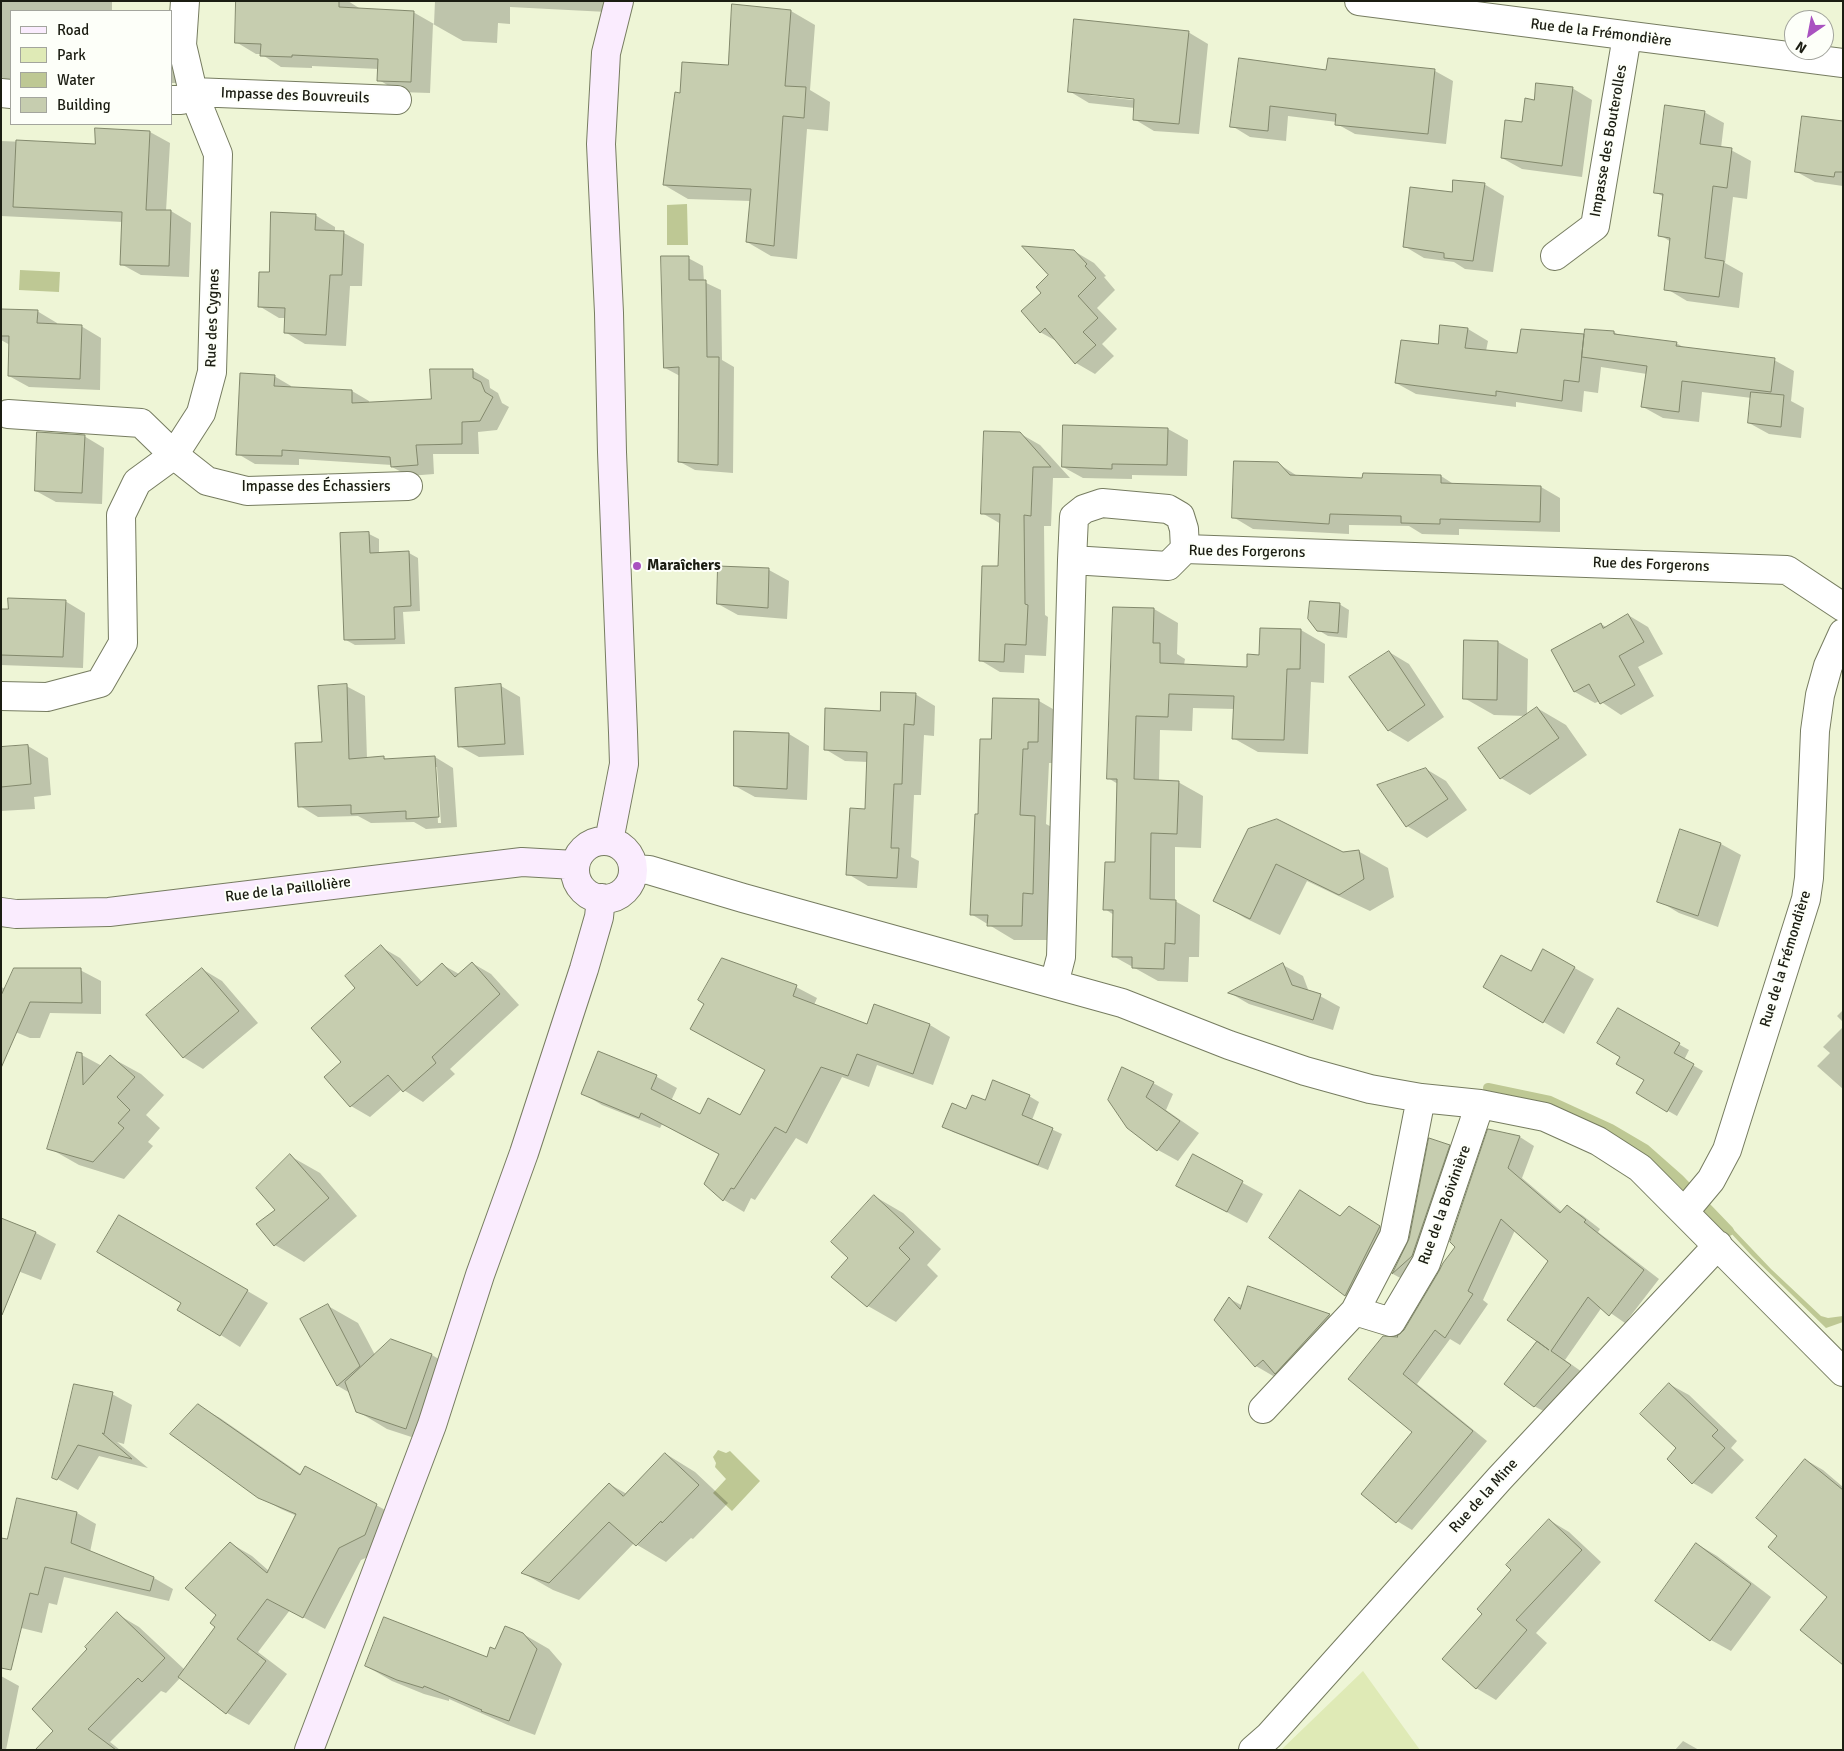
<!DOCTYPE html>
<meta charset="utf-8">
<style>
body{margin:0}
#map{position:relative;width:1844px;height:1751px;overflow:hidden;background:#eef5d6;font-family:Signika,sans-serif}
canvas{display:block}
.frame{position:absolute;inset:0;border:2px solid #1b1d12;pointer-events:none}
.legend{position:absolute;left:10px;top:10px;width:162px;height:115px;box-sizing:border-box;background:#fdfff9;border:1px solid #a3a59d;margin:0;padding:6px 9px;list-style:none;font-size:15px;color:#1b1d12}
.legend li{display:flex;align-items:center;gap:10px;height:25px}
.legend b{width:25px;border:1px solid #a3a59d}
.north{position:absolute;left:1784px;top:10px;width:50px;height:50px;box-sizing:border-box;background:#fdfff9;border:1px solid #a3a59d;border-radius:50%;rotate:213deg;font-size:14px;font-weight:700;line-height:20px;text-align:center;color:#1b1d12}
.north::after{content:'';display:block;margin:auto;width:18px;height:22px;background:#a952c0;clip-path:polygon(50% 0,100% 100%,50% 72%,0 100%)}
</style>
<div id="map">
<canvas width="1844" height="1751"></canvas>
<div class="frame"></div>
<ul class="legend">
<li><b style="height:6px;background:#faecfe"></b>Road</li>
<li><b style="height:14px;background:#dfeab6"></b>Park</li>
<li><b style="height:14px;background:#bec894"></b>Water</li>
<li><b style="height:14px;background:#c6cdaf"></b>Building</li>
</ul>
<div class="north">N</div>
</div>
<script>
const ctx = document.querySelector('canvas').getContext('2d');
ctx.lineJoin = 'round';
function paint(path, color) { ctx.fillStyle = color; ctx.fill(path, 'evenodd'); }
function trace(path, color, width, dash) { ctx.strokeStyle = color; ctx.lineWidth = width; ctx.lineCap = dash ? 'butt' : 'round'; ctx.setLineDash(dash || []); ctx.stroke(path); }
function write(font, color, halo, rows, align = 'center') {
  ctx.font = font + ' Signika,sans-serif'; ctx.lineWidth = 4; ctx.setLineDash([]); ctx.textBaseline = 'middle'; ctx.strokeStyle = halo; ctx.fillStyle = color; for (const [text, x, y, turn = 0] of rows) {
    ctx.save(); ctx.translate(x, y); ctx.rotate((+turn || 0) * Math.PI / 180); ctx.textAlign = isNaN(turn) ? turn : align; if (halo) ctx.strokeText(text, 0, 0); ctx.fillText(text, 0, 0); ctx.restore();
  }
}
paint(new Path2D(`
 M1363 1671 1420 1750H1281Z`), '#dfeab6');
paint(new Path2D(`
 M687 204 688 245H667V205Z
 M20 270 60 272 59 292 19 290Z
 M1732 1228 1771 1269 1821 1316 1828 1318 1843 1316V1322L1826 1328 1752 1256 1729 1231Z
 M718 1450 726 1453 730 1451 760 1481 732 1511 713 1493 726 1479 715 1467 716 1463 713 1457Z`), '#bec894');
paint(new Path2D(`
 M1 1H112V10L145 11H11L10 82 1 77Z
 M237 1H348L359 8V10L413 12 434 24 435 1H607V12L510 7V24L498 23 497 43 463 41 433 24 430 93 399 92 379 80V69L312 66V68L281 67 261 54H256L236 42Z
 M791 11 815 25 810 90 830 102 828 131 807 129 797 259 771 256 747 242 751 201 688 199 664 185 729 66Z
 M171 18 179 83H171Z
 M1188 32 1208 44 1199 134 1154 131 1134 119 1135 108 1089 103 1069 91ZM1089 93 1141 98V101L1089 95Z
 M1329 59 1435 71 1453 81 1446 144 1355 134 1337 124V122L1288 116 1286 141 1250 137 1232 126 1327 71Z
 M1572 88 1592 100 1582 177 1522 169 1502 158 1535 101Z
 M1704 112 1724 123 1721 148 1731 150 1751 161 1747 199 1733 197 1725 263 1743 273 1739 308 1687 301 1667 289 1671 242 1660 235 1664 197 1655 192Z
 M1843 122V186L1815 182 1797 172Z
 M150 132 170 143 166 211H171L191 223 189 277 141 275 121 264 123 222 1 216V141L96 145Z
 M1484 184 1504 196 1493 272 1465 269 1454 262 1424 258 1404 246 1453 193Z
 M315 215 335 227V232L344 233 364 244 362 286H350L346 346 305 344 285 332 286 318H279L259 306 270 274Z
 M1074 251 1094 263 1106 276 1104 277 1115 290 1097 308 1117 329 1102 344 1114 356 1095 374 1076 363 1058 342 1040 332 1042 293Z
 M688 258 703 266 704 282 721 290 722 360 734 367 733 473 695 470 680 462V376L665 368Z
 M1 310 37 311 57 323V325L81 326 101 338 100 390 29 387 9 376 10 345 1 340Z
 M1468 329 1488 341 1486 351 1518 355 1583 335 1586 337V330L1614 332 1620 336 1676 343 1685 348 1774 360 1794 371 1791 401 1804 408 1801 438 1769 434 1749 423 1752 398 1702 392 1699 422 1663 418 1643 407 1647 374 1601 367 1598 393 1584 391 1582 412 1516 402V407L1416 394 1396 383 1439 346Z
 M472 370 489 380 490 388 498 393 502 403 509 407 497 430 478 432 479 454H433L434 474 409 476 392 467V465L299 459V465L255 464 238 454 274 376 291 386V388L352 391 369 401V404L432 400Z
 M1168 429 1188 440 1187 476 1132 475V479L1083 478 1063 467Z
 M1019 433 1040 445 1070 478H1053L1051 526H1044L1045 615 1048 617 1046 656 1025 655 1024 673 1000 672 980 660 1000 568 1001 524 982 513Z
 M84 436 104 448 102 504 56 502 36 491Z
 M1277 463 1299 477 1364 479 1441 476 1455 485 1541 487 1560 498V532L1459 529V535L1422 534 1409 526 1349 525V534L1253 529 1233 517Z
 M369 534 379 539V554L409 553 418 558 420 611 403 612 405 644 355 645 346 640 342 535Z
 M769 570 789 581 787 619 738 615 718 604Z
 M65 601 85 613 83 668 1 665V610Z
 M1339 604 1349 610 1347 638 1328 636 1318 630Z
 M1154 609 1178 623 1177 654 1185 659 1184 665 1248 668 1261 656V629L1301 630 1325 644 1324 683 1311 682 1308 754 1258 752 1233 738 1235 709 1193 708 1192 731 1160 730 1159 781 1178 782 1203 796 1201 848 1175 847V901L1200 915 1199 957H1189L1188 982 1158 981 1113 956 1114 915 1105 909 1116 863 1118 784 1108 778Z
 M1628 615 1648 627 1663 654 1638 667 1654 696 1621 715 1600 701 1595 703 1575 692 1553 651 1601 624 1606 627Z
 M1465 641 1498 642 1528 659 1527 715 1537 708 1566 725 1587 755 1530 795 1501 778 1526 716 1494 715 1464 698Z
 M1389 652 1409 664 1444 717 1408 742 1388 730Z
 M346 686 365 696 367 759 384 758 388 760 435 757 453 768 457 827 426 829 414 822 371 823 358 816 318 817 300 806ZM435 767H437L441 823H438Z
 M501 686 520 697 524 755 479 757 459 746Z
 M915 694 935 706 934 736 924 735 921 795H914L911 857 919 861 917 888 868 886 848 874 866 810 868 762 845 761 825 749 882 712Z
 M1039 701 1065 716 1054 763H1049L1046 824 1061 832 1048 940H1014L971 914 980 815 992 741Z
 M789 734 809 746 807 800 755 797 735 786Z
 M28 746 48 758 51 795 34 797 35 809 1 811V748Z
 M1426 769 1446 781 1467 810 1427 838 1407 826 1379 785Z
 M1249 830 1343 853 1358 851 1388 868 1394 897 1370 911 1307 881 1280 935 1245 918 1215 900Z
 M1681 830 1721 844 1741 855 1718 927 1679 913 1659 901Z
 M381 947 400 958 423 983 443 965 459 974 472 963 491 974 519 1005 450 1069 455 1074 423 1102 402 1089 370 1117 351 1106 342 1062 356 988Z
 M1543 950 1594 979 1564 1034 1485 987 1531 972Z
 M1283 965 1303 976 1309 992 1320 996 1340 1007 1333 1030 1249 1004 1230 993Z
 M202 969 222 981 258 1023 203 1069 183 1057Z
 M80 970 101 981V1014L50 1013 40 1038H30L1 1026V987L6 989Z
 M796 987 817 998 814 1005 868 1025 875 1005 930 1025 950 1037 933 1085 877 1065 869 1087 842 1077 807 1144 796 1138 755 1200 751 1198 744 1212 724 1200 705 1184 721 1154 662 1124 660 1128 602 1105 582 1093 599 1053 657 1077 677 1088 671 1101 700 1116 741 1117 766 1070Z
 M1618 1010 1689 1050 1684 1060 1703 1071 1677 1116 1637 1093 1645 1079 1622 1056Z
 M1843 1010V1022L1837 1016Z
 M1843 1027V1089L1817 1066 1830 1053 1823 1047Z
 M78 1053 102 1066 110 1057 141 1074 164 1095 146 1115 160 1128 148 1142 153 1146 124 1179 79 1165 49 1148Z
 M1153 1083 1173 1094 1166 1110 1199 1133 1178 1161 1158 1150 1128 1128Z
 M1029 1096 1039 1102 1032 1120 1062 1134 1048 1170 953 1132 944 1126 966 1111 985 1102Z
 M1520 1137 1534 1146 1522 1178 1562 1212 1567 1206 1582 1215 1600 1229 1598 1232 1659 1279 1625 1323 1602 1307 1565 1360 1585 1374 1549 1414 1534 1406 1537 1343 1550 1261 1515 1230 1483 1300 1488 1304 1460 1345 1450 1339 1417 1384 1487 1441 1412 1530 1397 1521 1414 1432 1349 1379 1402 1339 1405 1331 1457 1247Z
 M1449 1146 1469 1157 1413 1285 1393 1274 1411 1239Z
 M290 1156 320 1173 357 1216 304 1262 275 1245 277 1210Z
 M1193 1156 1263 1194 1247 1223 1178 1186Z
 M1301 1192 1341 1217 1367 1218 1398 1238 1364 1306 1346 1295 1270 1238Z
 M874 1196 903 1213 941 1249 927 1265 938 1276 896 1322 868 1306 850 1258Z
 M119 1216 268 1303 240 1347 179 1309 183 1302Z
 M1 1219 36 1233 56 1244 41 1280 5 1266Z
 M1249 1288 1330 1315 1354 1329 1280 1380 1256 1366 1216 1320 1230 1299 1243 1306Z
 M328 1306 358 1323 375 1355 391 1341 432 1355 462 1373 436 1445 387 1429 357 1411 350 1393 338 1386 302 1319Z
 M1669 1384 1689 1395 1737 1441 1731 1448 1744 1460 1712 1494 1693 1483 1678 1448Z
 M112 1394 132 1405 124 1444 117 1442 148 1468 99 1456 78 1490 54 1477Z
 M199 1406 220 1418 302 1475 376 1505 398 1517 387 1548 361 1560 325 1629 290 1610 258 1652 287 1674 249 1725 227 1713 181 1677 166 1693 161 1691 110 1742 120 1750H36L55 1731 89 1649 117 1614 139 1627 185 1670 217 1626 230 1543 252 1556 269 1571 297 1516 281 1509 258 1496Z
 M666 1454 695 1472 728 1503 693 1539 691 1538 666 1562 634 1543 579 1600 553 1590 523 1573 609 1484 627 1494Z
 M1806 1460 1823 1470 1843 1487V1539L1828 1597 1778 1536Z
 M77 1513 96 1524 90 1552 154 1578 173 1589 169 1601 64 1577 57 1605 49 1603 42 1633 1 1623 8 1541Z
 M1549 1520 1569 1532 1601 1562 1536 1633 1547 1643 1496 1700 1476 1688 1484 1614 1513 1570Z
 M1697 1544 1717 1556 1771 1597 1731 1651 1711 1640Z
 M523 1634 549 1649 562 1664 535 1735 508 1725 449 1699V1701L424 1694 392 1681 366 1666 487 1658 496 1651Z
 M1 1676 19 1686 6 1750H1Z
 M1683 1741 1699 1750H1675Z`), '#0003');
trace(new Path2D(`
 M1488 1088 1550 1101 1611 1129 1645 1149 1679 1179 1729 1231`), '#bec894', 10);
const building = new Path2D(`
 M236 1H339V7L414 11 411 82 377 81 378 59 292 55V57L260 56 261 44 235 43Z
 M732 4 791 10 785 86 806 87 804 118 783 116 774 246 746 242 751 189 663 185 675 92 680 93 682 62 728 65Z
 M1074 19 1189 31 1179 124 1133 120 1134 99 1068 92Z
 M1239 58 1326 70 1328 58 1435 69 1428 134 1335 125 1336 114 1270 106 1268 131 1230 127Z
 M1536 83 1573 87 1562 166 1501 158 1505 120 1522 122 1525 98 1534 100Z
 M1665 105 1705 111 1700 144 1732 148 1727 188 1713 186 1705 258 1724 261 1719 297 1664 290 1670 238 1658 236 1663 194 1654 193Z
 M1802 116 1843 121V172H1835L1834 177 1795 172Z
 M95 128 150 131 146 210H171L169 266 120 265 122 212 13 207 16 140 95 144Z
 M1453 180 1485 183 1473 261 1444 258V253L1403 247 1410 187 1452 192Z
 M271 212 316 214 315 230 344 231 342 275H330L326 335 284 333 285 308 258 307 259 272H269Z
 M1022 246 1074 250 1087 264 1085 266 1096 278 1078 296 1098 318 1083 332 1096 345 1075 364 1045 328 1040 333 1021 311 1041 293 1036 287 1048 275Z
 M661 256H689V280H706L707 357H719L718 465 678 462 679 367 664 368Z
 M1 309 38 310 37 323 82 325 80 379 8 376 9 336H1Z
 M1440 325 1468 328 1465 348 1517 353 1521 329 1584 334 1579 382 1564 380 1562 401 1496 391V396L1395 383 1401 340 1438 344Z
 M1585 329 1614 331V334L1677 342 1676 346 1775 358 1771 392 1682 381 1679 412 1641 407 1647 366 1582 357Z
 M430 369H473V378L481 382 485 392 493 397 480 421 462 422V444L416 445 418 465 391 467 390 457 282 450V456L236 455 240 373 275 375 274 386 352 390V403L431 399Z
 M1751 392 1784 395 1781 427 1748 423Z
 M1063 425 1168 428 1167 465 1112 464V469L1062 467Z
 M984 431 1020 432 1051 467H1033L1031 516 1024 515 1025 604 1028 605 1026 645 1005 644 1004 662 979 661 982 566H998L1000 514H981Z
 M37 432 85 435 82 493 35 491Z
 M1234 461 1278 462 1290 475 1362 478 1363 473 1441 475V483L1541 486 1540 522 1440 519V524L1401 523V516L1330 514 1329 524 1232 518Z
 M369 532 370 553 409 551 411 606 394 607 395 639 344 640 340 533Z
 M718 566 769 568 768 608 717 604Z
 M8 598 66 600 63 657 1 655V609H8Z
 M1310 601 1340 603 1338 633 1317 631 1308 619Z
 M1113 607 1154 608 1153 643H1160V663L1247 667V654L1259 655 1260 628 1301 629 1300 669H1287L1284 740 1232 739 1234 696 1169 694 1168 717 1136 716 1134 779 1179 781 1177 834 1151 833 1150 899 1176 900 1175 944 1165 943 1164 969 1132 968V957H1112L1113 910H1103L1105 862H1115L1117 779H1107Z
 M1628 614 1644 642 1619 656 1635 685 1600 704 1589 684 1574 692 1551 650 1601 623 1603 628Z
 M1464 640 1498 641 1497 700 1463 699Z
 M1389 651 1425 705 1388 731 1349 677Z
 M347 684 349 759 384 756V759L435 756 439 817 406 819V811L351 814V805L298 807 295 743 322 742 318 686Z
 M501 684 505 744 458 747 455 688Z
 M881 692 916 693 914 725 904 724 902 784H894L891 848H899L897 878 846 875 850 808 865 809 867 752 824 750 825 708 880 711Z
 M993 698 1039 699 1038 742H1028V749H1023L1020 815 1035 816 1033 894 1023 893 1022 926H987L988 915H970L975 814H978L980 739H991Z
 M1537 707 1559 738 1500 779 1478 748Z
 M734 731 789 733 787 789 734 786Z
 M28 745 31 784 1 787V747Z
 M1426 768 1448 799 1406 827 1377 785Z
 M1277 819 1343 852 1359 850 1364 879 1339 895 1276 864 1250 919 1213 901 1248 829Z
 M1680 829 1721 843 1698 916 1657 902Z
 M381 945 417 986 442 963 455 977 472 962 500 994 432 1057 436 1063 403 1092 388 1075 350 1107 324 1077 341 1062 311 1028 355 988 345 976Z
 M1543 949 1575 967 1543 1023 1483 987 1501 955 1531 971Z
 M722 958 797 985 793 996 867 1024 874 1004 930 1024 913 1074 857 1054 848 1076 821 1067 786 1133 775 1127 734 1189 731 1188 723 1201 704 1184 719 1154 641 1113 639 1118 581 1094 598 1051 657 1075 651 1089 700 1114 708 1098 740 1115 765 1070 690 1029 704 1004 698 1000Z
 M1283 963 1292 985 1321 994 1313 1020 1228 993Z
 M14 968H81L82 1003 30 1002 1 1068V996Z
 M202 968 239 1011 183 1058 146 1015Z
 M1618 1008 1680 1043 1674 1053 1694 1064 1667 1112 1636 1093 1644 1080 1616 1064 1620 1057 1597 1043Z
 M77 1052 82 1053 83 1085 110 1055 135 1077 117 1097 130 1110 118 1123 124 1128 93 1162 47 1149Z
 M1122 1067 1154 1082 1146 1097 1180 1121 1157 1151 1127 1128 1108 1100Z
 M993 1080 1030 1095 1022 1115 1053 1128 1038 1165 942 1127 952 1103 966 1109 972 1095 985 1100Z
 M1488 1129 1520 1136 1508 1168 1560 1213 1567 1205 1586 1220 1584 1222 1644 1270 1609 1316 1588 1297 1551 1351 1571 1365 1534 1407 1504 1384 1537 1341 1549 1350 1507 1320 1548 1261 1501 1219 1468 1291 1473 1294 1445 1338 1435 1330 1403 1374 1473 1431 1396 1523 1361 1494 1412 1432 1348 1379 1383 1336 1398 1337 1397 1336 1404 1330 1439 1271 1443 1263 1455 1247 1450 1242Z
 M1429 1138 1450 1145 1412 1256 1392 1274 1409 1239Z
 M290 1154 329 1198 274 1246 256 1224 275 1210 256 1188Z
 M1193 1154 1243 1181 1227 1212 1176 1186Z
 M1300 1190 1340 1216 1349 1206 1380 1226 1345 1296 1269 1238Z
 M874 1195 914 1232 899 1248 910 1259 867 1307 831 1277 848 1258 831 1242Z
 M119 1215 248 1290 220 1336 177 1310 181 1303 97 1252Z
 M1 1218 36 1232 2 1315H1Z
 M1248 1286 1330 1314 1275 1374 1263 1360 1255 1367 1214 1320 1229 1297 1240 1309Z
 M328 1304 360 1366 337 1386 300 1319Z
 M391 1339 432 1354 406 1429 356 1412 345 1382Z
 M1669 1383 1718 1430 1712 1436 1725 1448 1692 1484 1667 1459 1676 1448 1640 1414Z
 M74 1384 113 1392 104 1434 102 1433 132 1459 78 1445 57 1480 52 1478Z
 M198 1404 300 1475 305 1466 377 1504 365 1535 339 1548 303 1618 267 1599 237 1639 266 1661 226 1714 178 1677 215 1627 210 1623 216 1615 185 1588 230 1542 267 1573 296 1514 258 1498 170 1434Z
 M665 1453 699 1485 662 1523 661 1521 636 1546 609 1522 549 1583 521 1573 609 1483 623 1496Z
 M1805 1459 1843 1490V1665L1800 1630 1827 1597 1768 1547 1777 1536 1756 1518Z
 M17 1498 77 1512 71 1543 154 1577 150 1591 45 1567 38 1595 30 1593 11 1670 1 1668V1538L7 1539Z
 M1549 1519 1582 1550 1516 1620 1527 1630 1476 1689 1442 1659 1482 1614 1477 1609 1511 1570 1506 1565Z
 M1696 1543 1751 1584 1710 1641 1655 1601Z
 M117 1612 165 1658 142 1682 138 1678 88 1729 116 1750H35L53 1731 32 1709 87 1649 85 1647Z
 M384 1617 487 1657 490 1647 495 1649 505 1626 523 1633 537 1649 509 1721 481 1711 482 1710 424 1686 423 1688 397 1680 365 1666Z`);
paint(building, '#c6cdaf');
trace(building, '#82886c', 1);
const street = new Path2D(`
 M1359 1 1843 63
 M1 93 11 94
 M171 100H181L193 92 397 100
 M1555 256 1595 226 1627 36
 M8 414 141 423 174 455 207 481 247 491 408 486
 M1072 560 1074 517 1084 509 1102 503 1168 509 1180 516 1184 529 1185 549
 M1 696 47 697 100 683 123 643 121 515 137 482 174 455 201 413 212 372 218 154 193 92 182 45 185 1
 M633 869 649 870 743 898 1122 1003 1229 1045 1305 1071 1370 1089 1421 1098 1480 1104 1545 1117 1598 1141 1640 1168 1843 1372
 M1054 984 1061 957 1072 560 1168 566 1185 549 1787 570 1843 607
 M1685 1211 1711 1180 1727 1150 1806 899 1809 878 1815 731 1820 695 1828 666 1843 633
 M1355 1311 1391 1322 1426 1263 1480 1104
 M1263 1409 1355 1311 1394 1236 1421 1098
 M1253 1750 1269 1736 1500 1478 1718 1245`);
const secondary = new Path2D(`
 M609 841 624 764 623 732 612 452 609 313 601 144 606 53 619 1
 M575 870a29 29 0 1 1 58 0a29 29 0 1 1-58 0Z
 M1 912 16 914 109 912 522 862 575 865
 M309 1750 432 1425 480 1275 524 1153 584 969 599 917 601 898`);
trace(street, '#767c60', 30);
trace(secondary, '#767c60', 30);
trace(street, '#fff', 28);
trace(secondary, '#faecfe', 28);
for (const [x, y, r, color] of [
 [637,566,5,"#a952c0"]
]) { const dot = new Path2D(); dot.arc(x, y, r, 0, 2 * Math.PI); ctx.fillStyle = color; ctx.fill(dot); trace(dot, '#fdfff9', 2); }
write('15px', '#1b1d12', '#fdfff9', [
 ["Rue de la Frémondière",1601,33,7],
 ["Impasse des Bouvreuils",295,96,2],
 ["Impasse des Bouterolles",1609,141,-80],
 ["Rue des Cygnes",213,318,-88],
 ["Impasse des Échassiers",316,487],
 ["Rue des Forgerons",1247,552,1],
 ["Rue des Forgerons",1651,565,2],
 ["Rue de la Paillolière",288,890,-7],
 ["Rue de la Frémondière",1786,959,-73],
 ["Rue de la Boivinière",1445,1205,-70],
 ["Rue de la Mine",1484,1496,-48]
]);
write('bold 15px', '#1b1d12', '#fdfff9', [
 ["Maraîchers",647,566]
], 'left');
</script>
